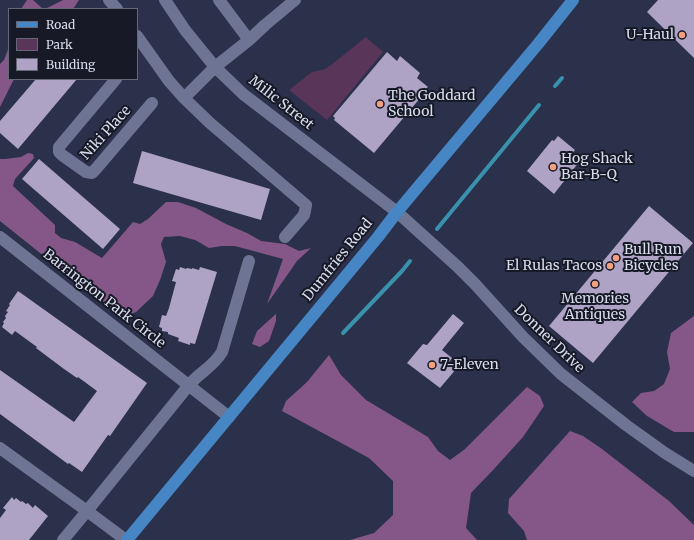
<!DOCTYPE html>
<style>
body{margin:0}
#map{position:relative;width:694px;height:540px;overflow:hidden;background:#2b304b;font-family:Merriweather,serif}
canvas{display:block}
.legend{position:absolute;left:8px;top:8px;width:130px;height:72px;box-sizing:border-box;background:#171926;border:1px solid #646776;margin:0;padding:5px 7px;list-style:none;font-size:12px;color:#d7dced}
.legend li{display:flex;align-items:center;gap:8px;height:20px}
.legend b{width:20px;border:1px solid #646776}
</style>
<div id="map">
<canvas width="694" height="540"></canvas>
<ul class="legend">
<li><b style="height:5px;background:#4686c5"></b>Road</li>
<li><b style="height:11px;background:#59355a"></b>Park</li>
<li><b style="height:11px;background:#aea3c4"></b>Building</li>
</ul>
</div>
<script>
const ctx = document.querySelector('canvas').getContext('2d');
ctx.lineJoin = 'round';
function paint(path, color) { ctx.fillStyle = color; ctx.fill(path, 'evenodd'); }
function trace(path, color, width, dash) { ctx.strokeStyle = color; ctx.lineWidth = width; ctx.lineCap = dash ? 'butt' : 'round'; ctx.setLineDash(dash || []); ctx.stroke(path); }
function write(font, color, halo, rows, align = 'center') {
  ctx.font = font + ' Merriweather,serif'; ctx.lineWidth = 4; ctx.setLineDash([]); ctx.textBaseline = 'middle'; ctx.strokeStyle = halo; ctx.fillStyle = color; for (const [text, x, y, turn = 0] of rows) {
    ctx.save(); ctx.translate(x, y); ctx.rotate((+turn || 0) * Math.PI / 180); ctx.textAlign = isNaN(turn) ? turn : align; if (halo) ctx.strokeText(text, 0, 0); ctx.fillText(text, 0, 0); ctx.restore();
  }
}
paint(new Path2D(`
 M366 37 383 52 327 120 289 90 312 72 325 69 331 65Z`), '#59355a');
paint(new Path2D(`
 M27 0H33L43 9H21Z
 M63 0H79L73 9H45Z
 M9 47V79H14L0 107V64L4 60Z
 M28 153 33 154 34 158 15 179 13 186 55 225V233L61 238 75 242 102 258 133 222 140 224 148 219 166 202H178L196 208 226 224 247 233 261 241 285 244 299 251 311 248 297 261 267 304 283 259 235 246H222L209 248 195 240 180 236 164 237 161 244 166 262 160 280 153 296 136 312 124 317 85 289 0 221V159H5L21 157Z
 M276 314V321L269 341 260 347 252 344 257 331Z
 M694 316V432H674L647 416 632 402 641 393 654 391 664 384 670 369 667 352 671 333Z
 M329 355 341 375 366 400 428 437 438 451 450 460 465 449 527 387 540 396 544 406 523 437 494 469 471 493 466 528 477 540H350L374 533 393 515V481L369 458 282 411 286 401 307 382Z
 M570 431 583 436 602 449 669 501 694 525V540H527L524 531 508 513 509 499Z`), '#855788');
trace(new Path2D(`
 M555 86 562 78
 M437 229 539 105
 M343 333 402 271 410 261`), '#3a91ae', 4);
paint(new Path2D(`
 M658 0H694V58L647 12Z
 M387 52 397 61 400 56 420 73 417 78 428 87 424 90 426 91 374 153 334 120 335 118 333 116Z
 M36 79H77L18 149 0 133V121Z
 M558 136 575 150 571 155 579 162 554 194 527 171 552 140 554 141Z
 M142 151 270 189 261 220 133 183Z
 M39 159 120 229 103 249 22 179Z
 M649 206 693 243 593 363 549 326Z
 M180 267 186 269 187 268 192 269V268L199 270 200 267 217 272 195 344 190 343V345L178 341 179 338 168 334V332L162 331V328L159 327 162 315 166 316 169 308 176 282 172 281 176 269 179 270Z
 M18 291 147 383 110 436 108 435 82 472 69 463 68 464 0 414V370L74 422 97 391 78 377 77 378 64 369 36 348 37 347 15 331 12 335 2 327 4 323 3 322 6 318 5 316 8 312 6 311 10 305 9 304Z
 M453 314 464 323 442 350 452 358 449 362 457 368 440 388 407 363 423 344 427 345Z
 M12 497 14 500 16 498 21 502 22 501 26 504 28 503 33 508 35 505 48 516 29 540H0V518L6 510 3 508Z`), '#aea3c4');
trace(new Path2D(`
 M109 0 117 9
 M165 0 185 30 215 67 243 94 397 212 458 267 475 284 523 337 561 374 626 425 665 453 694 471
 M219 0 249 40
 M137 36 169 81 184 98 210 123 306 205 305 211 304 215 285 237
 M116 79 59 147V152L62 155 86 172 92 173 95 170 152 103
 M184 98 215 67 249 40 265 25 295 0
 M0 237 229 417
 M0 448 87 511 189 385C200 372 213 367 222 352L249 261
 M63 540 87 511 126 540`), '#6e7594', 12);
trace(new Path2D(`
 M127 540 378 237 397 212 538 44 573 0`), '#4686c5', 12);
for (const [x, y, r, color] of [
 [682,35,4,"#f2a080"],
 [380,104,4,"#f2a080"],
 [553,167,4,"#f2a080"],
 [616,258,4,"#f2a080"],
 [610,266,4,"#f2a080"],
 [595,284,4,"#f2a080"],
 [432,365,4,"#f2a080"]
]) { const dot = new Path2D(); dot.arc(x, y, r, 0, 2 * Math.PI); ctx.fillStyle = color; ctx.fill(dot); trace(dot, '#171926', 1.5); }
write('14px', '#d7dced', '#171926', [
 ["U-Haul",674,35,"right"],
 ["The Goddard",388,96],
 ["School",388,112],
 ["Hog Shack",561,159],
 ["Bar-B-Q",561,175],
 ["Bull Run",624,250],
 ["Bicycles",624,266],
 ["El Rulas Tacos",602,266,"right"],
 ["Memories",595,299,"center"],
 ["Antiques",595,315,"center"],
 ["7-Eleven",440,365]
], 'left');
write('14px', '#d7dced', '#171926', [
 ["Milic Street",281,103,38],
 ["Niki Place",106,133,-48],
 ["Dumfries Road",338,260,-51],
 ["Barrington Park Circle",104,299,38],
 ["Donner Drive",549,339,44]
]);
</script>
